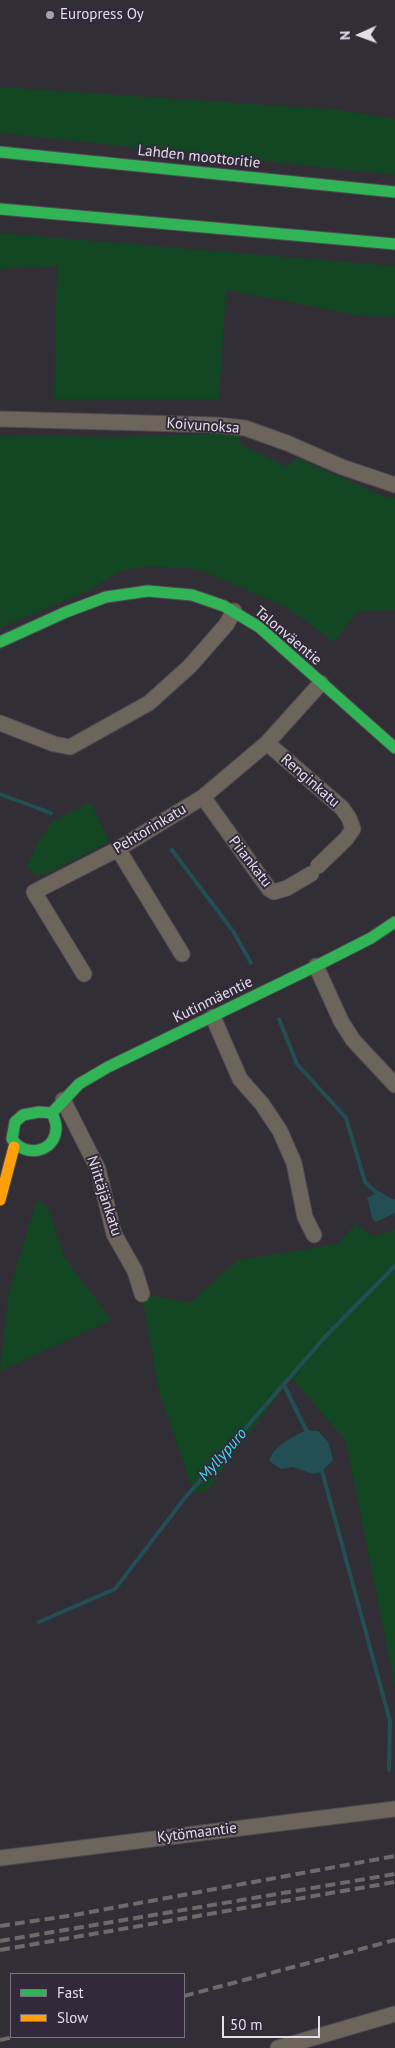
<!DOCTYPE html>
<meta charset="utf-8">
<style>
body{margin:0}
#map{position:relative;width:395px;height:2048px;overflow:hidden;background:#322e36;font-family:"PT Sans",sans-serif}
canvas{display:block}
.legend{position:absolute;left:10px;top:1973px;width:175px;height:65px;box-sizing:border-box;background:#322a3a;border:1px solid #797280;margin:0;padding:6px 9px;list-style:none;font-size:15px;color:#e3dee9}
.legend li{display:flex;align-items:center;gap:10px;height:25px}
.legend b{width:25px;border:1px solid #797280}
.north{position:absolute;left:335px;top:10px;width:50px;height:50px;-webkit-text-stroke:4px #322a3a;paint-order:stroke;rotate:268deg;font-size:14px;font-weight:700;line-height:20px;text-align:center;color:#e3dee9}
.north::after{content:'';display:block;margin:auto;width:18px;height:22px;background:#e3dee9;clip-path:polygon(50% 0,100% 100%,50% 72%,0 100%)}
.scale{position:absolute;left:222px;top:2016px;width:98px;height:22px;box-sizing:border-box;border:2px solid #e3dee9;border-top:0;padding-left:6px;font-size:15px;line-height:18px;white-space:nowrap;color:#e3dee9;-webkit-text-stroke:4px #322a3a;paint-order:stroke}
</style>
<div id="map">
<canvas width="395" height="2048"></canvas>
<ul class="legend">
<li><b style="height:6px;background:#30b455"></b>Fast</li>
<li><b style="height:6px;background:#ff9f0a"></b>Slow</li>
</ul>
<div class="north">N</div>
<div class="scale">50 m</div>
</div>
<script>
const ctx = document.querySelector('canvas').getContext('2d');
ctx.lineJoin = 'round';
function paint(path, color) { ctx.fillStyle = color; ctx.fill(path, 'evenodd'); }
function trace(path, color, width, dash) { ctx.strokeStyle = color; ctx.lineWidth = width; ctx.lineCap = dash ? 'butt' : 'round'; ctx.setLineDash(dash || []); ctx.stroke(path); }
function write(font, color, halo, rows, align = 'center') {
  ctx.font = font + ' "PT Sans",sans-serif'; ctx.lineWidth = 4; ctx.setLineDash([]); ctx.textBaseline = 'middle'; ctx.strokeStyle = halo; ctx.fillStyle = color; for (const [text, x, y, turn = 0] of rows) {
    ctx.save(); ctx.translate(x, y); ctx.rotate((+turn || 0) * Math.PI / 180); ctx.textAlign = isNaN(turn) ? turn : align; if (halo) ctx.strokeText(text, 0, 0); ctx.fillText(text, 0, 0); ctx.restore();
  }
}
paint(new Path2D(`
 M0 87 340 110 395 119V175L0 133Z
 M0 233 395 266V317L357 315 226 290 219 399H54L57 266 0 269Z
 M240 433V444L287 467 297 458 386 497 395 498V610L357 611 334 642 288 608 198 569 150 566 119 571 92 589 0 628V435L115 437Z
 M91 802 109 842 48 873 36 876 27 866 38 843 52 822Z
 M37 1200 48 1207 64 1257 111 1320 0 1371 8 1295Z
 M356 1223C368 1238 378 1238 395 1229V1687L346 1441 291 1377 208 1490 194 1494 159 1392 142 1294 190 1303 238 1260 338 1244Z`), '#134724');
paint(new Path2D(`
 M379 1191 390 1198 395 1199V1213L376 1222 373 1220 367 1198Z
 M306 1430 318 1431 329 1443 333 1460 321 1472 313 1474 293 1467 281 1469 269 1461C274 1445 293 1437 306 1430Z`), '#234e54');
trace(new Path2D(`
 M0 794 51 813
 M172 850 233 931 251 963
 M279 1019 297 1064 346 1118 365 1182 379 1195
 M284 1385 306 1430
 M322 1471 390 1721 389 1770
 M39 1622 115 1589 184 1499 324 1338 395 1266`), '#234e54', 4);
const street = new Path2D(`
 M0 419 217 425 245 428 287 443 342 467 395 485
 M0 723 54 744 70 747 149 703 190 666 226 625 234 611
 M267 743 342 808 349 818 353 829 346 839 318 866
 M203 797 269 889 274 892 287 888 311 874
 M118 849 182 954
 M316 966 341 1021 353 1040 395 1085
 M84 974 34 892 118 849 203 797 267 743 321 683
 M213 1017 240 1079 262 1104 280 1131 294 1163 305 1217 314 1235
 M63 1100 98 1169 114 1234 135 1271 142 1294
 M0 1858 395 1809
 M278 2048 395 2014`);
const fast = new Path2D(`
 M0 152 395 192
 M0 209 395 244
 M0 642 66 612 106 597 148 591 192 595 224 606 259 627 395 748
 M39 1112 52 1113C54 1118 57 1124 56 1129 55 1153 24 1158 12 1139L15 1122 23 1115Z
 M52 1113 79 1084 108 1067 316 966 371 938 395 922`);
const slow = new Path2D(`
 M0 1200 14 1147`);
trace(street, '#4e4b52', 17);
trace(fast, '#4e4b52', 13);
trace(slow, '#4e4b52', 13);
trace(street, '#6d645b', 15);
trace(fast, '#30b455', 11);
trace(slow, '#ff9f0a', 11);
trace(new Path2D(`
 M0 1926 74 1915 395 1856
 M0 1941 395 1874
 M0 1950 395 1882
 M184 1996 395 1940
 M0 2040 14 2037`), '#6e6a69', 4, [10, 5]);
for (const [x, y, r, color] of [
 [50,15,5,"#a5a0aa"]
]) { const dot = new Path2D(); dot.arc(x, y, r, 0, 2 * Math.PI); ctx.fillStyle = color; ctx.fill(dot); trace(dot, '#322a3a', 2); }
write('15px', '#e3dee9', '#322a3a', [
 ["Europress Oy",60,15]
], 'left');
write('15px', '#e3dee9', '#322a3a', [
 ["Lahden moottoritie",199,157,6],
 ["Koivunoksa",203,426,4],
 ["Talonväentie",288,636,40],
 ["Renginkatu",310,781,41],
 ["Pehtorinkatu",150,829,-31],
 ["Piiankatu",250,862,52],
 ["Kutinmäentie",213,1000,-26],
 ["Niittäjänkatu",104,1196,72],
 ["Kytömaantie",197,1833,-7]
]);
write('italic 16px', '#40daed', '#322a3a', [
 ["Myllypuro",223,1455,-49]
]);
</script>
